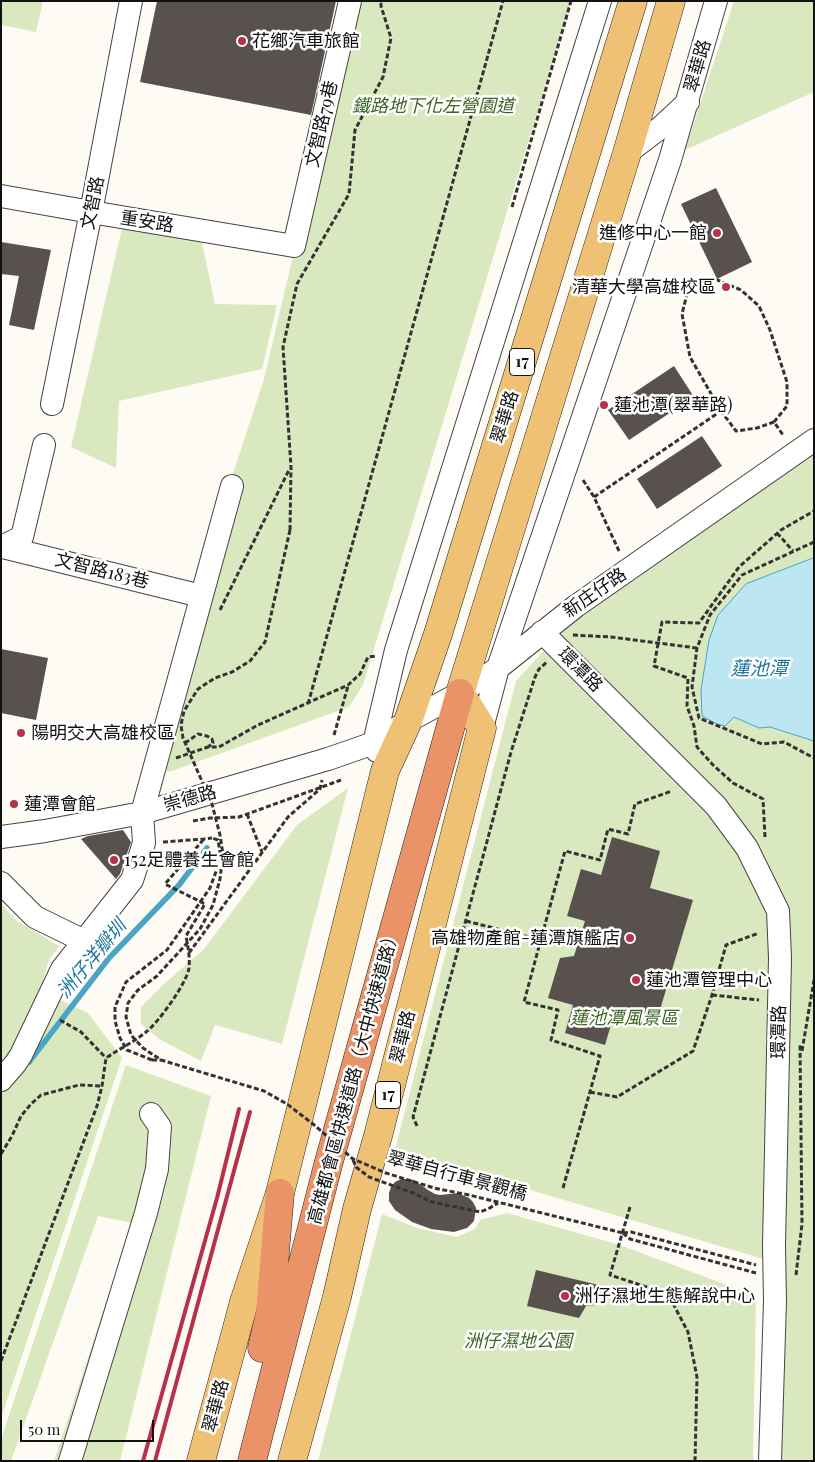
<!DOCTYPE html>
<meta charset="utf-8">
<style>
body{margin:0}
#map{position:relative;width:815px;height:1462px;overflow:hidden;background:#fefbf5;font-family:"Playfair Display",serif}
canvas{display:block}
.frame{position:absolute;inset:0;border:2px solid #111;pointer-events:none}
.scale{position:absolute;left:20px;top:1420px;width:134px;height:22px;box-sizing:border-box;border:2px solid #111;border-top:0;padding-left:6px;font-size:15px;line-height:18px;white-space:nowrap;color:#111;-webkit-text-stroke:4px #fff;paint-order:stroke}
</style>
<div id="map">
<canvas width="815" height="1462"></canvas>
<div class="frame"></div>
<div class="scale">50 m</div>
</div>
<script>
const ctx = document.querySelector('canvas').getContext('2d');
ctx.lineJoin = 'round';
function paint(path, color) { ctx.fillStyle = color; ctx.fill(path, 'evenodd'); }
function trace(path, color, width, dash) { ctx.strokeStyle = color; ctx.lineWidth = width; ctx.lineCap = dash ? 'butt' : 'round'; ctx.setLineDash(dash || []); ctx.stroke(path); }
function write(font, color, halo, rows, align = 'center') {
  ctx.font = font + ' "Playfair Display","Noto Sans TC",serif'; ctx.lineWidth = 5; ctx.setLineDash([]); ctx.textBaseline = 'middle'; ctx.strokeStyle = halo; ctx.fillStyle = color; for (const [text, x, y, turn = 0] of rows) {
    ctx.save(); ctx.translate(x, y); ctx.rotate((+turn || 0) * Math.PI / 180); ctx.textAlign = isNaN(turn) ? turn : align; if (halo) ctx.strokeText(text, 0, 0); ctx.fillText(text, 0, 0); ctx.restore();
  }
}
paint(new Path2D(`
 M1 1H43L36 32 1 25Z
 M353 1H571L363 685 349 707 172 771 143 774 190 605 264 379Z
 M734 1H814V92L685 150Z
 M123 224 201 238 215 304 277 305 262 369 119 401 116 468 71 447Z
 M814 449V1461H779L784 1265 395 1150 516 681 575 617Z
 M348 788 282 1044 215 1025 201 1061 159 1039 141 1024V1007L165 983 204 949 297 825Z
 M1 904 17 921 59 946 49 960 27 1035 1 1072Z
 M60 1000 88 1013 122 1058 1 1418V1084Z
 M126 1065 211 1096 120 1461H54L132 1223 98 1216 11 1461H1V1439Z
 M507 1213 620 1245 756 1296 753 1461H318L382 1214 417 1228 457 1237 475 1229 480 1220Z`), '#dae8c0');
const water = new Path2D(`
 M814 558V741L770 727 759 728 734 717 725 726 717 724 702 716 701 690 709 640 718 615 746 584Z`);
paint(water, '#bde6f3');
trace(water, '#49a4c5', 1);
trace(new Path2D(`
 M29 1062 109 958 179 885 207 848`), '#49a4c5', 5.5);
paint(new Path2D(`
 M157 1H336L311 115 140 82Z
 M716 188 752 262 717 279 681 204Z
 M1 242 51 250 34 330 9 325 19 276 1 274Z
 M674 366 694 397 629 440 608 410Z
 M702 436 722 466 657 509 637 479Z
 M1 649 48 658 36 720 1 713Z
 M123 830 131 842 120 874 116 879 81 839 88 836Z
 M612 837 660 851 650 888 693 900 656 1023 615 1011 605 1045 565 1033 573 1005 548 998 560 958 574 956 585 921 567 916 581 869 601 875Z
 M401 1179H406L414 1180 428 1190 435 1194 440 1195 458 1193 469 1198 473 1202 476 1208 474 1221 467 1228 454 1232 431 1229 412 1222 395 1210 389 1201V1193L391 1187 395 1182Z
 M536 1270 603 1286 598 1305 586 1306 579 1318 527 1306Z`), '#59514e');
const minor = new Path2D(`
 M627 153 660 128 688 102
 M1 196 91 212 294 246 350 1
 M52 404 91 212 131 1
 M1 547 22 537 44 445
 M3 547 201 596
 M542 632 716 806 747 848 778 911 780 958 774 1246 775 1301 770 1461
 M482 728 498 668 670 160 716 1
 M377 751 374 743 396 650 600 1
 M1 837 45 831 142 813 328 759 374 743 408 721 460 693 498 668 576 606 814 440
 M1 883 35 917 84 941
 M1 1080 15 1064 21 1055 62 969 132 880 144 843 142 813 232 486
 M70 1461 146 1213 157 1169 160 1127 151 1114`);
const major = new Path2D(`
 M201 1461 244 1302 280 1193 385 771 408 721 438 634 633 1
 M292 1461 337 1297 357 1209 378 1136 482 728 460 693 627 153 671 1`);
const highway = new Path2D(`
 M262 1348 270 1313 280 1193
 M252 1461 328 1165 460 693`);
trace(minor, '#444', 24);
trace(major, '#222', 29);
trace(highway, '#222', 29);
trace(new Path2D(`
 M512 207 571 1
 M774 422 757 428 736 431 721 411 690 357 682 314 687 294 698 282 715 279 741 290 759 306 770 330 787 382V406L774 422 783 435
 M583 480 594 497 619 551
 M594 497 721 411
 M290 530 291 467 283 347 297 284 349 194 355 130 383 77 391 38 381 6V1
 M777 533 793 551
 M814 542 742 575 710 615 697 648 692 687 699 718 762 744 784 742 814 758
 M220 610 289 470
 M573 635 611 637 697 648
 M308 704 503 1
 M334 735 348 686
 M185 743 198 734 207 736 212 739 213 743 208 747
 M176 758 208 747H219L258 725 348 685 360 674 368 657 376 656
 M247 814 262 852
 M193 821 210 818 239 817 341 780
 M765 837 763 799 733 783 713 765 697 747 694 726 687 706 688 678 654 666 662 622 699 623 739 567 781 530 814 511
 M163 842 204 839 212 838
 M466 921 541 940
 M189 953 288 817 320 789 322 780
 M712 995 759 1000
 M60 1020 81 1032 106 1058
 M802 1051 814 980
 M152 1060H161
 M590 1092 617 1097 693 1051 712 995 726 945 759 933
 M417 1126 413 1117 511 752 535 677 539 669 547 662
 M1 1154 12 1136 21 1116 31 1104 41 1095 79 1085 102 1086
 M563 1188 600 1056 551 1040 558 1010 524 1002 565 851 600 860 608 829 628 834 635 804 672 791
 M630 1207 610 1275 668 1294 688 1332 697 1377 695 1461
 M623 1233 630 1239 756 1273
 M623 1233 631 1232 756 1265
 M796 1275 802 1224 800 1044
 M1 1361 97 1106 102 1086 106 1058C119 1049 134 1042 146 1032 158 1023 187 983 189 968 190 957 188 947 186 936L205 904 165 884 204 839`), '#333', 3, [5, 2.5]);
trace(minor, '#fff', 22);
trace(major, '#efc175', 28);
trace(highway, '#ea9268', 28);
trace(new Path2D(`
 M143 1461 217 1198 239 1109
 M155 1461 250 1112`), '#b8314a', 4);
trace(new Path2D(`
 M290 530 265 642 250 661 232 672 215 678 198 689 184 711 181 725 183 738 212 804 220 835 223 854 220 879 213 905 200 929 157 976 138 990 128 1003 126 1017 131 1035 143 1048 161 1060 264 1091 287 1104 313 1124 353 1159 386 1173 434 1188 469 1195 623 1233
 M152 1060 127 1050 120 1038 115 1021V1007L126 982 167 950 210 888 221 858 218 840 212 838
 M353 1160 356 1167 369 1177 413 1193 432 1202 480 1212 488 1209 498 1203`), '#333', 3, [5, 2.5]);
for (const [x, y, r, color] of [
 [242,41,5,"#b8314a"],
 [717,233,5,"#b8314a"],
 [726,287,5,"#b8314a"],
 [604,405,5,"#b8314a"],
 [21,733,5,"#b8314a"],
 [14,804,5,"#b8314a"],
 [114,860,5,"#b8314a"],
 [630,938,5,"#b8314a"],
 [636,980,5,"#b8314a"],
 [565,1296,5,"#b8314a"]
]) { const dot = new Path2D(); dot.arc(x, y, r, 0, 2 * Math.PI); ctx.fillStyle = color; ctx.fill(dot); trace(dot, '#fff', 2); }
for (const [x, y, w] of [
 [522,362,25],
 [388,1095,25]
]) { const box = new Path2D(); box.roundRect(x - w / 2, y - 13.5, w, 27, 4); ctx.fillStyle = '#fff'; ctx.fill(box); trace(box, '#111', 1); }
write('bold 16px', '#111', null, [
 ["17",522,362],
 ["17",388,1095]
]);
write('18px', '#111', '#fff', [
 ["花鄉汽車旅館",252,41],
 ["進修中心一館",707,233,"right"],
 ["清華大學高雄校區",716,287,"right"],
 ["蓮池潭(翠華路)",614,405],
 ["陽明交大高雄校區",31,733],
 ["蓮潭會館",24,804],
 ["152足體養生會館",124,860],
 ["高雄物產館-蓮潭旗艦店",620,938,"right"],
 ["蓮池潭管理中心",646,980],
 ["洲仔濕地生態解說中心",575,1296]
], 'left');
write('18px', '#111', '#fff', [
 ["翠華路",698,66,-74],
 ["文智路79巷",322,124,-77],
 ["文智路",93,203,-79],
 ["重安路",147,222,9],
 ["翠華路",505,417,-73],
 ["文智路183巷",102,571,14],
 ["新庄仔路",595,593,-35],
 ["環潭路",580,670,45],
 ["崇德路",190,799,-16],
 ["環潭路",779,1032,-89],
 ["翠華路",403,1037,-76],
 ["高雄都會區快速道路（大中快速道路）",354,1076,-75],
 ["翠華自行車景觀橋",457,1176,15],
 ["翠華路",216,1406,-75]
]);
write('italic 18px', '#3b6524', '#fff', [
 ["鐵路地下化左營園道",433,106],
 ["蓮池潭風景區",624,1018],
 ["洲仔濕地公園",518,1341]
]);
write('italic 19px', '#21769c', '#fff', [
 ["蓮池潭",759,669],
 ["洲仔洋瓣圳",92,959,-50]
]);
</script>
